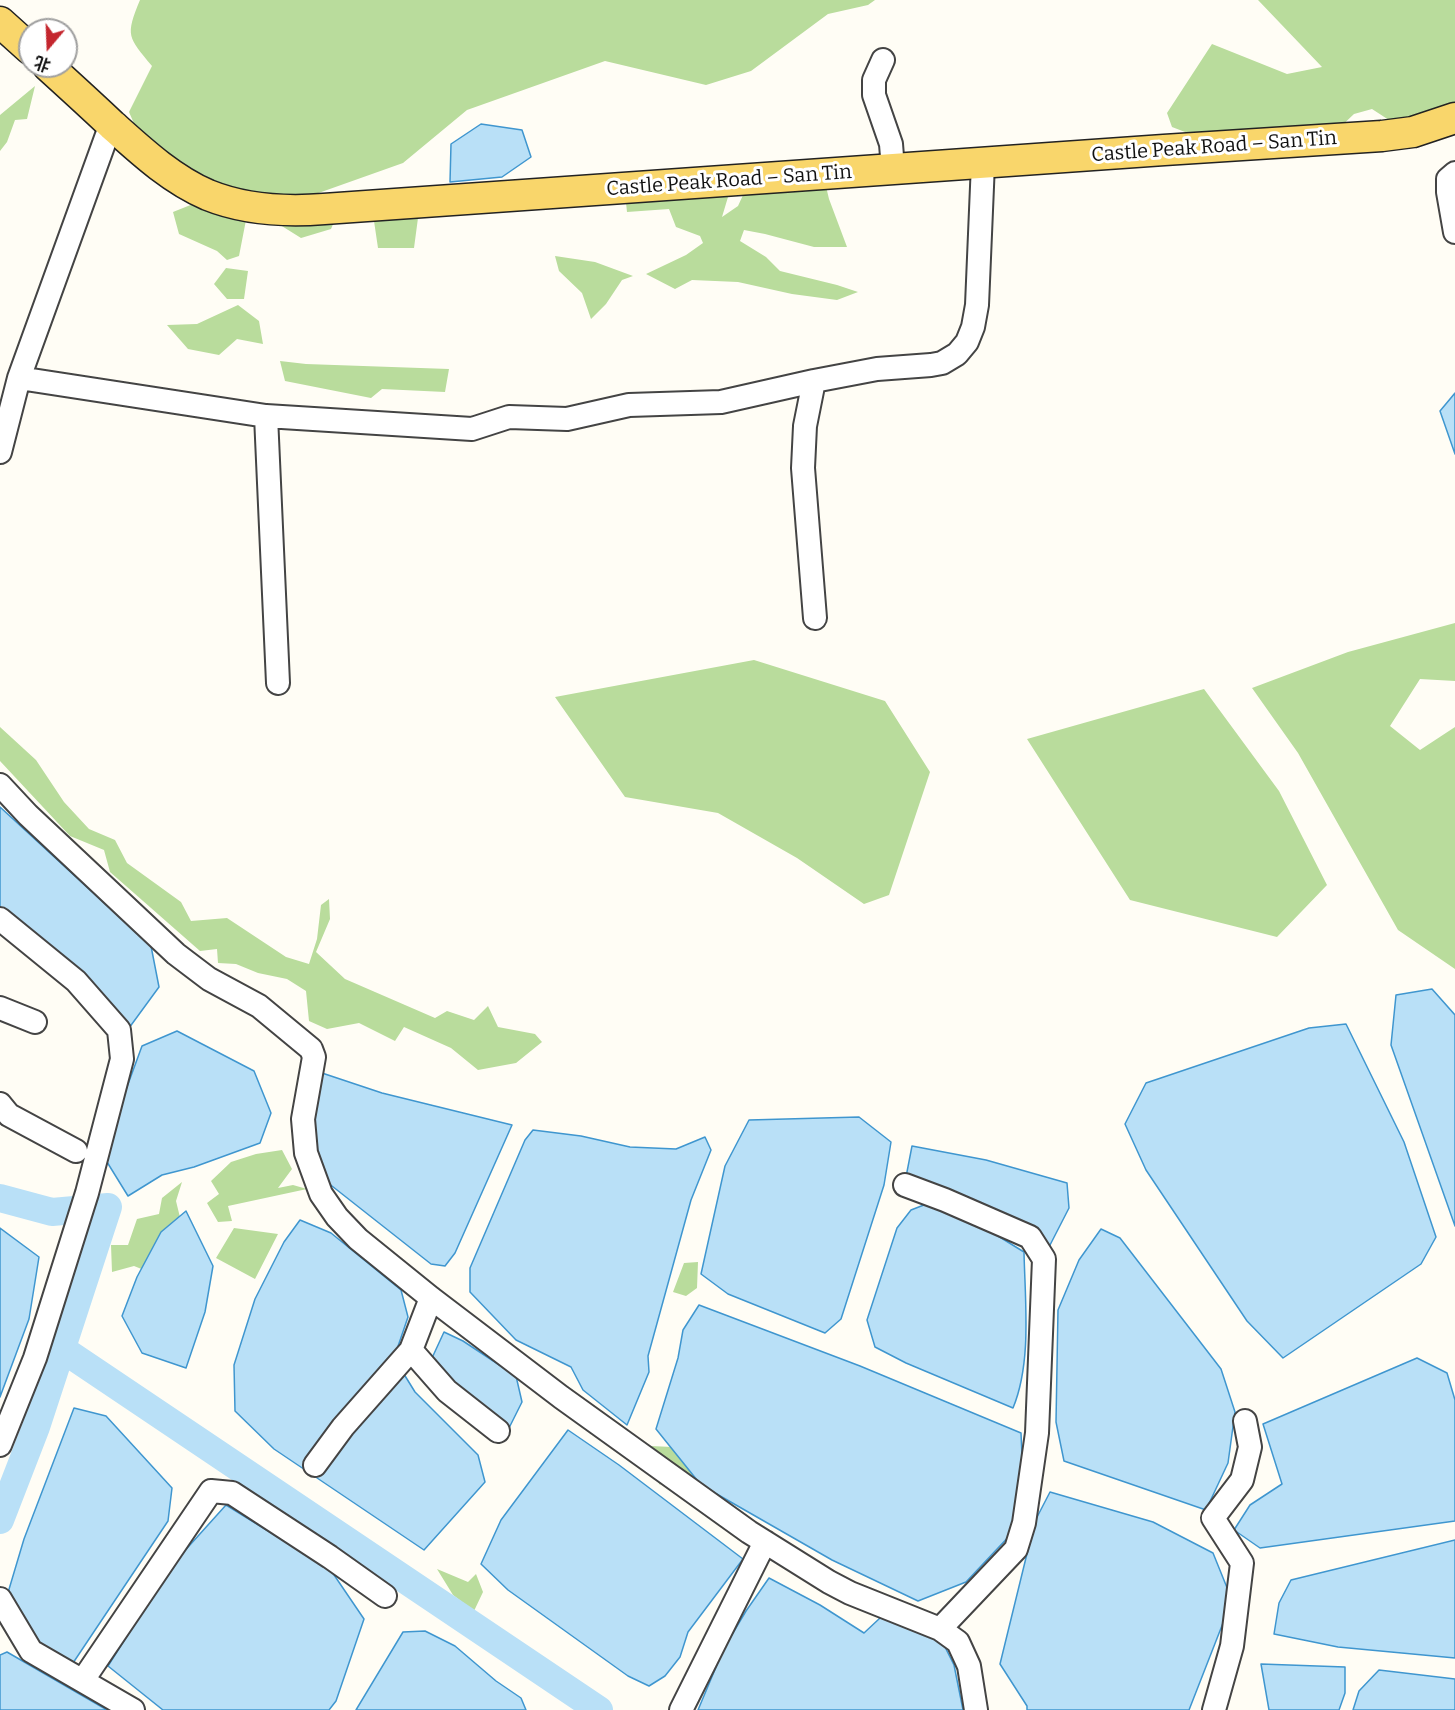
<!DOCTYPE html>
<meta charset="utf-8">
<style>
body{margin:0}
#map{position:relative;width:1455px;height:1710px;overflow:hidden;background:#fffdf5;font-family:Bitter,"Noto Sans SC",serif}
canvas{display:block}
.north{position:absolute;left:18px;top:18px;width:60px;height:60px;box-sizing:border-box;background:#fff;border:2px solid #a0a0a0;border-radius:50%;rotate:199deg;font-size:16px;font-weight:700;line-height:24px;text-align:center;color:#111}
.north::after{content:'';display:block;margin:auto;width:21px;height:27px;background:#c4262e;clip-path:polygon(50% 0,100% 100%,50% 72%,0 100%)}
</style>
<div id="map">
<canvas width="1455" height="1710"></canvas>
<div class="north">北</div>
</div>
<script>
const ctx = document.querySelector('canvas').getContext('2d');
ctx.lineJoin = 'round';
function paint(path, color) { ctx.fillStyle = color; ctx.fill(path, 'evenodd'); }
function trace(path, color, width, dash) { ctx.strokeStyle = color; ctx.lineWidth = width; ctx.lineCap = dash ? 'butt' : 'round'; ctx.setLineDash(dash || []); ctx.stroke(path); }
function write(font, color, halo, rows, align = 'center') {
  ctx.font = font + ' Bitter,serif'; ctx.lineWidth = 6; ctx.setLineDash([]); ctx.textBaseline = 'middle'; ctx.strokeStyle = halo; ctx.fillStyle = color; for (const [text, x, y, turn = 0] of rows) {
    ctx.save(); ctx.translate(x, y); ctx.rotate((+turn || 0) * Math.PI / 180); ctx.textAlign = isNaN(turn) ? turn : align; if (halo) ctx.strokeText(text, 0, 0); ctx.fillText(text, 0, 0); ctx.restore();
  }
}
paint(new Path2D(`
 M140 0H875L868 5 828 14 751 71 706 85 605 61 467 110 403 163 296 201 252 198 191 176 142 142 129 112 152 66C128 37 125 36 140 0Z
 M1258 0H1455V103L1417 117 1392 122 1372 109 1354 114 1335 132 1219 145 1172 127 1167 113 1212 44 1287 74 1322 67Z
 M35 86 27 119 15 120 7 142 0 151V115Z
 M824 178 829 199 847 247H814L765 234 744 230 740 241 766 257 780 271 837 285 858 292 837 300 792 294 738 282 692 280 675 289 646 274 686 255 703 243 700 236 676 227 669 209 627 212 625 193 681 188 728 197 722 217 738 206 749 182Z
 M198 202 220 215 246 220 239 256 227 260 217 251 179 234 173 212Z
 M418 218 414 248H378L374 221Z
 M334 222 331 229 301 238 277 223Z
 M555 256 595 262 633 276 622 280 606 304 591 319 582 293 559 271Z
 M226 268 248 271 244 299H227L214 284Z
 M238 305 259 321 263 344 237 339 219 355 188 349 167 325 197 324Z
 M280 361 306 364 449 369 445 392 382 389 371 398 285 381Z
 M1455 623V681L1420 679 1390 726 1420 750 1455 727V969L1398 930 1298 753 1252 688 1348 652Z
 M754 660 885 701 930 772 889 895 864 904 797 858 718 813 625 797 555 697Z
 M1204 689 1279 791 1327 885 1277 937 1130 900 1027 739Z
 M0 727 36 760 64 802 89 829 115 840 127 863 181 902 191 921 227 918 286 957 309 964 317 939 321 905 329 899 330 919 316 952 345 979 435 1018 447 1011 474 1020 488 1006 498 1027 535 1034 542 1042 516 1063 478 1070 451 1048 404 1027 395 1041 359 1023 327 1029 309 1021 306 991 287 979 258 973 236 964 218 963 217 949 200 951 110 872 104 850 70 836 0 761Z
 M282 1150 292 1169 278 1188 293 1185 307 1189 228 1206 232 1221 218 1222 207 1203 219 1194 211 1181 231 1162 256 1154Z
 M182 1182 176 1201 187 1246 154 1274 134 1266 112 1272 111 1245H128L137 1219 159 1214 162 1198Z
 M234 1228 278 1234 255 1279 216 1258Z
 M698 1262 697 1288 686 1296 673 1292 684 1263Z
 M651 1446 672 1447 704 1482 678 1472 663 1480 660 1485 652 1473 653 1456Z
 M437 1569 468 1582 476 1574 483 1592 474 1611 453 1595Z`), '#b9dc9c');
const water = new Path2D(`
 M481 124 522 130 531 157 502 177 450 182 451 144Z
 M1455 393V454L1440 411Z
 M0 807 151 946 159 987 129 1028 0 933Z
 M1432 989 1455 1015V1226L1391 1045 1396 995Z
 M1346 1024 1404 1142 1436 1237 1421 1264 1283 1358 1247 1321 1146 1170 1125 1124 1146 1083 1309 1028Z
 M177 1031 254 1071 271 1113 260 1143 194 1167 162 1175 128 1196 107 1162 120 1106 142 1046Z
 M316 1071 382 1093 512 1125 455 1253 445 1266 431 1264 318 1175 298 1105Z
 M859 1117 891 1142 884 1185 841 1319 825 1333 728 1294 701 1274 725 1166 749 1120Z
 M533 1130 581 1136 630 1147 676 1149 705 1137 711 1150 691 1200 648 1356 649 1372 627 1425 583 1390 571 1367 516 1340 470 1292V1268L525 1140Z
 M912 1146 986 1160 1067 1183 1069 1208 1049 1247 906 1177Z
 M929 1203 985 1228 1024 1252C1025 1301 1032 1362 1013 1408L906 1363 875 1347 867 1320 897 1228 911 1210Z
 M186 1211 213 1266 205 1312 186 1368 142 1353 122 1316 137 1277 161 1232Z
 M300 1220 331 1233 401 1290 408 1317 394 1358 415 1392 478 1455 485 1482 424 1550 274 1449 235 1411 234 1365 255 1299 284 1242Z
 M0 1228 39 1257 29 1319 0 1397Z
 M1101 1229 1120 1238 1221 1369 1235 1412 1228 1463 1206 1510 1064 1461 1056 1422 1058 1310 1079 1260Z
 M699 1305 860 1366 1021 1433 1023 1480 1014 1531 966 1582 918 1601 832 1560 701 1485 656 1429 678 1358 683 1330Z
 M444 1332 463 1341 516 1376 522 1402 507 1432 457 1388 432 1358Z
 M1417 1358 1447 1373 1455 1400V1521L1260 1548 1234 1530 1250 1505 1282 1484 1263 1424Z
 M74 1408 106 1416 172 1488 168 1521 69 1669 27 1633 7 1596 24 1539Z
 M568 1430 619 1465 743 1559 688 1632 680 1657 665 1676 649 1686 628 1676 508 1590 481 1564 501 1520Z
 M1050 1492 1153 1522 1213 1553 1232 1600 1189 1710H1027V1706L1000 1664 1035 1521Z
 M226 1505 330 1569 364 1619 336 1701 329 1710H163L108 1666 171 1566Z
 M1455 1540V1658L1338 1647 1274 1634 1279 1603 1291 1580Z
 M769 1578 820 1605 864 1633 880 1618 907 1622 942 1641 954 1665 963 1710H698L724 1648 746 1611Z
 M425 1631 455 1646 496 1681 521 1698 526 1710H356L403 1632Z
 M7 1652 107 1710H0V1655Z
 M1261 1664 1345 1667V1693L1339 1710H1269Z
 M1379 1670 1455 1679V1710H1353L1359 1691Z`);
paint(water, '#b9e0f7');
trace(water, '#3f96cf', 1.5);
trace(new Path2D(`
 M0 1198 52 1212 108 1207 36 1427 0 1520
 M62 1349 599 1710`), '#b9e0f7', 28);
const minor = new Path2D(`
 M883 60 874 80V95L891 144 893 169
 M1455 173 1448 179V192L1455 232
 M19 378 266 416 472 429 509 417 567 419 629 405 721 402 814 381 877 369 931 365 942 363 957 354 967 342 973 327 977 305 983 163
 M814 381 805 426 803 468 815 618
 M266 416 278 683
 M0 452 19 378 111 124
 M0 785 28 815 176 954 209 979 259 1006 311 1049 314 1057 303 1119 306 1153 321 1194 337 1217 358 1239 431 1298 561 1397 749 1532 829 1582 850 1593 940 1629 958 1642 969 1666 976 1710
 M0 919 76 981 119 1030 122 1059 87 1193 35 1358 0 1445
 M0 1008 35 1022
 M0 1104 9 1115 76 1151
 M905 1185 945 1200 1030 1237 1044 1259 1037 1433 1024 1523 1016 1549 940 1629
 M411 1350 447 1391 498 1431
 M315 1465 343 1427 411 1350 431 1298
 M0 1599 31 1651 133 1710
 M83 1680 211 1491 232 1493 330 1557 385 1596
 M681 1710 765 1542
 M1214 1710 1232 1646 1242 1563 1213 1518 1242 1480 1250 1447 1245 1421`);
const major = new Path2D(`
 M0 22 30 49
 M48 66C70 86 91 105 112 125 141 151 171 179 208 195 245 210 285 212 324 209L1164 150 1382 136 1413 132 1455 118`);
trace(minor, '#444', 26);
trace(major, '#222', 33);
trace(minor, '#fff', 22);
trace(major, '#f9d66b', 30);
write('20px', '#111', '#fff', [
 ["Castle Peak Road – San Tin",1214,147,-4],
 ["Castle Peak Road – San Tin",729,181,-4]
]);
</script>
